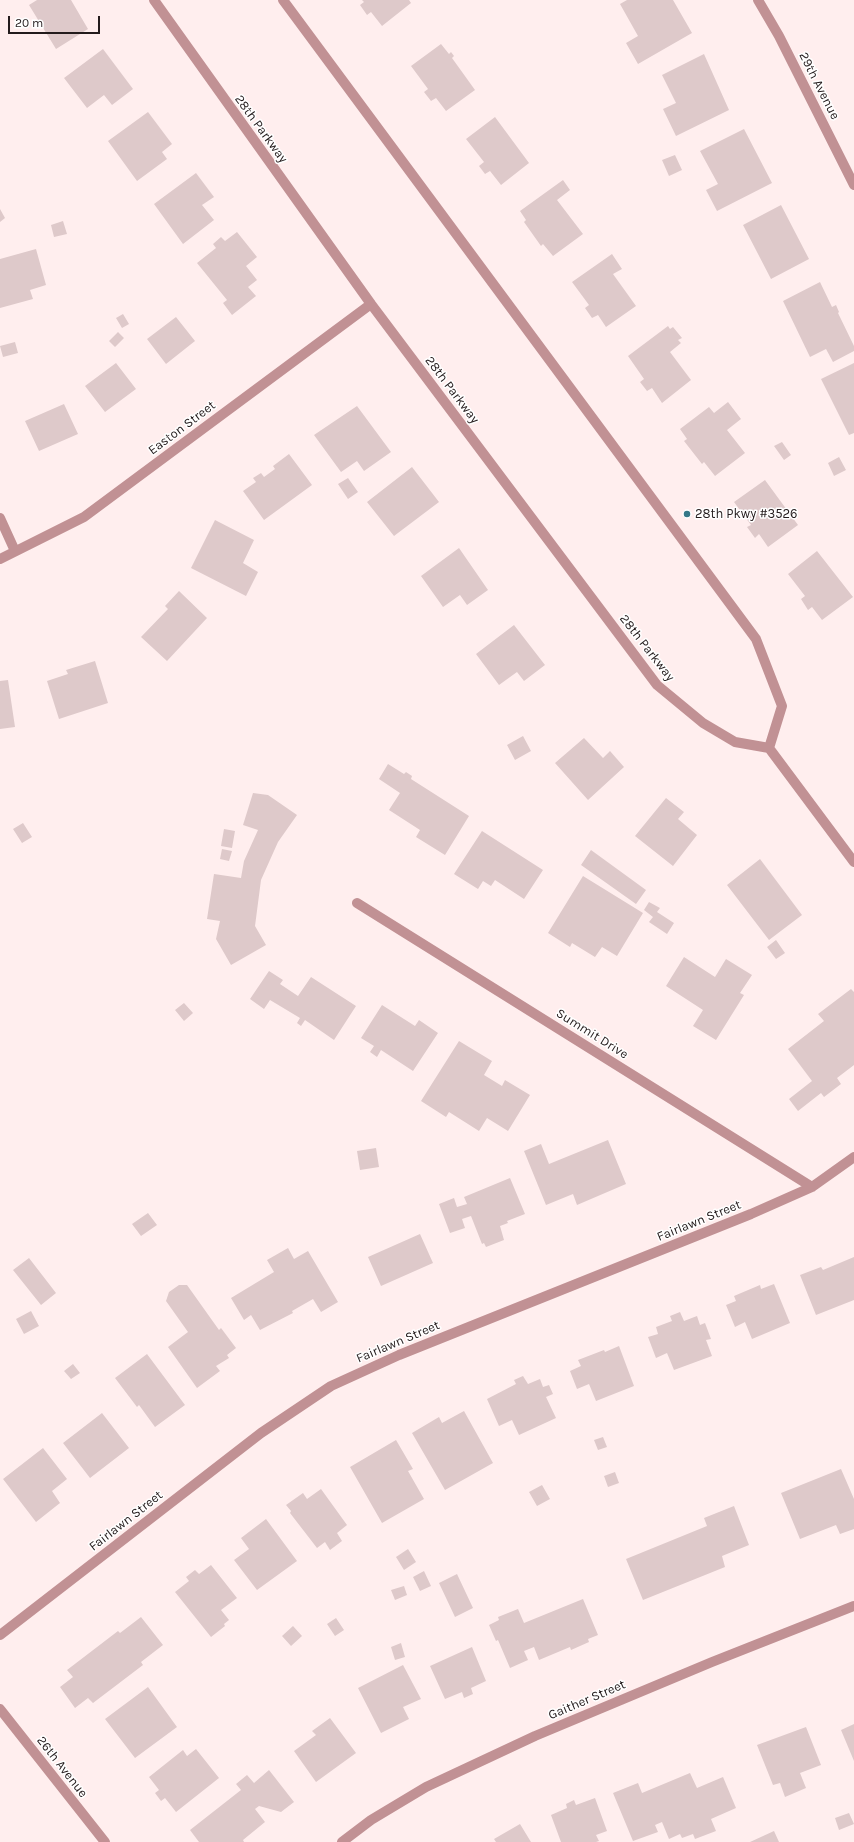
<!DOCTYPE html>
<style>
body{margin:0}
#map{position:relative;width:854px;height:1842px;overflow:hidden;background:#fee;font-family:Karla,sans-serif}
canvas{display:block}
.scale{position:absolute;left:8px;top:16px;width:92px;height:18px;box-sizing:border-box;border:2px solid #231b1c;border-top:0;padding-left:5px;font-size:12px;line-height:14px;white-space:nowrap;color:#231b1c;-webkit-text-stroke:3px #fff;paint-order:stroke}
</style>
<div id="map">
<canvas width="854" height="1842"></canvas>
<div class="scale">20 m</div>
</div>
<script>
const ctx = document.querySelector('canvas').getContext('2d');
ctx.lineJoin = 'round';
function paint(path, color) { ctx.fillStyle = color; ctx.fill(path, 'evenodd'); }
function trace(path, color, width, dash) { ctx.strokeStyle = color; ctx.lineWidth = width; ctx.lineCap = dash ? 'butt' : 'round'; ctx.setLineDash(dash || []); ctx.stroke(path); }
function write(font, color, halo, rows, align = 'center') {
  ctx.font = font + ' Karla,sans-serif'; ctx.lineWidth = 3; ctx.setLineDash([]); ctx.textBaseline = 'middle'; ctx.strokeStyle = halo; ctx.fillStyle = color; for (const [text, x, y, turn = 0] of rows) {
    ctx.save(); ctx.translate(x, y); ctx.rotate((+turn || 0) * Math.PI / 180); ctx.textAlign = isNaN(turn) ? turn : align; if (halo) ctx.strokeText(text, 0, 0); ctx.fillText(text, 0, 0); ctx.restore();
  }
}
paint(new Path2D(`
 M37 0H71L88 29 56 49 29 5Z
 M362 0H409L411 3 382 26 371 12 367 15 360 5 364 2Z
 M627 0H673L692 33 638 64 626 43 638 36 620 4Z
 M441 44 449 54 451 52 454 56 452 58 475 90 446 111 436 98 431 101 424 92 428 89 411 66Z
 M103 49 133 89 112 105 104 95 87 108 64 78Z
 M704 54 729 110 676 136 663 109 676 103 662 75Z
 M148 112 172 144 162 152 167 159 137 181 108 141Z
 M495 117 529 163 501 185 490 171 485 174 479 166 484 162 466 139Z
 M744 129 772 183 717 211 706 190 718 184 700 151Z
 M675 155 682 170 669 176 662 160Z
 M196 173 214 197 202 205 214 220 183 244 154 204Z
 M563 180 570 190 557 200 583 234 553 256 543 244 541 246 524 222 526 220 520 211Z
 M781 205 809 259 771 279 743 225Z
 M0 209 5 218 0 222Z
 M63 221 67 234 54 237 51 225Z
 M237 232 257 257 246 266 257 280 248 287 256 296 232 315 223 303 227 300 197 263 216 248 213 244 221 237 225 241Z
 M36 249 46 285 30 290 33 299 0 308V259Z
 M612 254 622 269 613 274 636 306 606 327 598 315 592 318 585 308 589 305 572 282Z
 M820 282 832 307 836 305 839 312 838 313 854 346V351L833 362 826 349 810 357 783 301Z
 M123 314 129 324 122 328 116 318Z
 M176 317 195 341 166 364 147 339Z
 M668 326 670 329 673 327 682 338 678 340 681 343 670 352 691 380 662 403 652 388 647 391 640 382 644 379 628 356Z
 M118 332 124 338 115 347 109 341Z
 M15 342 18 353 3 357 0 346Z
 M116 363 136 389 105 412 85 386Z
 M854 363V433L849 435 821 379Z
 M728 402 741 419 727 430 745 453 715 476 704 462 702 464 684 441 687 439 680 429 709 407 714 413Z
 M64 404 78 434 39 451 25 421Z
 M357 406 391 452 364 471 357 461 341 472 314 435Z
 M782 442 791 455 784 460 774 446Z
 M289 454 312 485 264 520 243 491 256 482 253 478 261 473 264 477 275 469 273 466Z
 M839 457 846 470 834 476 828 463Z
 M412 467 439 502 394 536 367 502Z
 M348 478 358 492 348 499 338 484Z
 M765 480 798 525 768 547 759 534 755 538 747 527 751 525 734 502Z
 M215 520 254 540 243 563 258 572 246 596 191 568Z
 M459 548 488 590 467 605 460 595 443 607 421 576Z
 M817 551 853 597 822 620 812 607 808 610 801 599 805 596 788 574Z
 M179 591 207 618 167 661 141 637 168 609 165 606Z
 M514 625 545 665 524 681 517 672 499 685 476 654Z
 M95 661 108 703 59 719 47 681 68 674 66 670Z
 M8 680 15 727 0 729V681Z
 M523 736 531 751 515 760 507 745Z
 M584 738 603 758 610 751 624 767 588 800 555 763Z
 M388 764 404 774 406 772 412 776 411 779 469 816 445 855 416 837 420 830 389 810 400 793 379 779Z
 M253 793 268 795 297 815 278 842 261 880 255 926 266 945 231 965 216 939 220 921 207 919 214 874 241 878 244 861 258 830 243 825Z
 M666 798 684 812 678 819 697 835 673 866 635 836Z
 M23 823 32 837 22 843 13 829Z
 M224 829 235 831 232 848 221 846Z
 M482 831 543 870 524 899 495 880 491 886 483 881 478 889 454 874Z
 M222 849 232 851 229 861 220 859Z
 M591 850 646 890 636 904 581 865Z
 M760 859 802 915 769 940 727 885Z
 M583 876 643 913 617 956 602 947 595 957 572 943 570 947 548 933Z
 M649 902 660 908 657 912 674 923 667 934 649 922 653 917 644 910Z
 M776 940 785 953 776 959 767 947Z
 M684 957 715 977 726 959 752 975 740 993 744 995 716 1040 693 1026 703 1010 666 986Z
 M269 971 283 980 280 984 298 996 311 977 356 1006 334 1040 305 1020 301 1026 297 1023 300 1018 270 1000 264 1009 250 999Z
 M851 989 854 992V1065L837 1078 841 1084 824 1097 821 1093 798 1111 789 1099 812 1081 788 1049 824 1021 818 1014Z
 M184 1003 193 1013 184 1021 175 1010Z
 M382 1005 415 1026 419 1020 438 1033 413 1071 381 1050 377 1057 370 1052 374 1046 361 1038Z
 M459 1041 492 1061 484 1075 502 1086 505 1080 530 1095 508 1131 487 1118 479 1131 449 1112 446 1117 421 1101Z
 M608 1140 626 1184 577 1205 573 1194 546 1205 524 1151 541 1144 549 1164Z
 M376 1148 379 1167 360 1170 357 1151Z
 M510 1178 525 1214 507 1221 508 1223 500 1226 504 1240 486 1247 484 1243 482 1244 471 1216 462 1219 465 1228 450 1233 439 1204 454 1198 457 1207 467 1204 464 1197Z
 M148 1213 157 1225 141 1236 132 1224Z
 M420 1234 433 1263 381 1286 368 1257Z
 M288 1248 294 1259 308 1251 338 1302 321 1312 313 1299 292 1311 293 1313 260 1330 251 1315 244 1320 231 1298 274 1272 267 1260Z
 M854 1257V1300L816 1315 800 1275 821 1267 823 1270Z
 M29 1258 56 1293 41 1305 13 1270Z
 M774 1284 790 1323 752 1339 745 1322 735 1327 726 1305 736 1301 734 1296 760 1285 761 1289Z
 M179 1285H187L219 1330 221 1328 236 1348 227 1355 229 1358 216 1366 220 1371 197 1388 168 1347 188 1332 166 1301 169 1292Z
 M31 1311 39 1326 24 1334 16 1319Z
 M680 1312 684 1321 697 1316 700 1325 705 1323 711 1339 706 1340 712 1356 674 1370 667 1353 656 1358 648 1337 658 1334 656 1327 672 1321 670 1316Z
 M619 1346 634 1386 596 1401 589 1384 577 1389 570 1371 581 1366 578 1360 604 1350 605 1352Z
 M147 1354 185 1405 155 1427 139 1405 137 1407 115 1378Z
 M73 1364 80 1373 71 1379 64 1371Z
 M523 1376 528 1384 540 1379 543 1387 549 1385 553 1394 546 1397 556 1418 519 1435 512 1420 499 1426 487 1399 516 1384 514 1380Z
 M464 1411 493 1463 445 1490 412 1433 439 1417 442 1423Z
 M102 1413 129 1448 90 1478 63 1443Z
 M603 1437 607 1447 598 1450 594 1440Z
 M396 1440 413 1469 408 1471 424 1499 382 1523 350 1467Z
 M43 1448 67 1479 52 1491 60 1503 36 1522 3 1479Z
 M841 1469 854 1499V1529L840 1534 836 1525 800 1539 781 1493Z
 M615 1472 619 1483 608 1487 604 1476Z
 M542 1485 550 1499 537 1506 529 1492Z
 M321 1489 347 1525 337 1533 342 1541 330 1550 325 1542 317 1548 290 1513 291 1511 286 1505 303 1493 307 1499Z
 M734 1506 749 1545 722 1556 725 1567 643 1600 626 1559 707 1526 704 1518Z
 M266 1519 297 1561 257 1590 234 1560 249 1549 241 1538Z
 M408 1549 416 1562 404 1570 396 1557Z
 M211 1565 237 1598 221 1610 229 1620 224 1624 225 1626 211 1637 175 1592 189 1581 186 1577 195 1570 199 1574Z
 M424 1571 431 1586 420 1591 413 1577Z
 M457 1574 473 1608 455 1617 439 1583Z
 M404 1586 407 1595 395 1600 391 1590Z
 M583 1599 598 1635 588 1639 589 1642 571 1650 570 1647 539 1660 534 1647 524 1651 528 1660 510 1668 498 1640 496 1641 489 1625 499 1620 498 1617 518 1609 524 1623Z
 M141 1617 163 1645 141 1662 143 1665 93 1703 88 1698 75 1708 60 1687 73 1677 67 1670 118 1631 120 1633Z
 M336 1618 344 1630 335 1636 327 1624Z
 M293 1626 302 1636 291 1646 282 1636Z
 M401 1643 405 1657 395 1660 391 1647Z
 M472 1647 486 1681 471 1688 473 1694 464 1698 462 1692 445 1699 430 1666Z
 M403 1665 421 1699 403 1707 409 1719 381 1733 358 1688Z
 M148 1687 177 1727 135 1758 105 1719Z
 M330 1718 356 1753 316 1782 294 1751 316 1735 312 1731Z
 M854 1724V1761L841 1730Z
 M806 1727 821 1765 800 1773 806 1788 785 1797 780 1783 773 1785 757 1745Z
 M196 1749 219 1778 176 1812 165 1798 161 1801 155 1793 159 1790 149 1777 183 1750 187 1756Z
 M269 1770 294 1802 281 1812 259 1806 255 1809 265 1822 243 1840 244 1842H199L190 1830 241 1790 236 1784 247 1775 254 1783Z
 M690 1773 697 1788 723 1777 736 1808 711 1819 716 1831 695 1839 693 1834 682 1838 680 1834 669 1839 662 1822 655 1825 658 1832 633 1841 613 1793 638 1783 642 1793Z
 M595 1798 607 1831 596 1835 599 1841 596 1842H561L551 1815 567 1808 566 1804 574 1800 576 1805Z
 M849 1813 854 1824 839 1830 835 1818Z
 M520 1824 531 1842H496L494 1839Z
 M774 1831 779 1842H750Z`), '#dec9ca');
trace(new Path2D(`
 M154 0 371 304 657 685 703 723 735 742 769 748 854 862
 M283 0 756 639 782 706 769 748
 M758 0 779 36 854 185
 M0 518 15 551
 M0 559 84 517 371 304
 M357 903 812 1187
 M0 1635 261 1433 331 1386 399 1355 751 1214 812 1187 854 1157
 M0 1709 105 1842
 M342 1842 371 1820 426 1787 535 1736 712 1662 854 1606`), '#c19194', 10);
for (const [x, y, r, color] of [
 [687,514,4,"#357888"]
]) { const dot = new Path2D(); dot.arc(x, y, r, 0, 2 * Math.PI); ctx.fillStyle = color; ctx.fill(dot); trace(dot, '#fff', 1.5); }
write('13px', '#231b1c', '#fff', [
 ["29th Avenue",819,86,63],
 ["28th Parkway",261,129,54],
 ["28th Parkway",452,390,53],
 ["Easton Street",182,428,-37],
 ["28th Parkway",647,648,52],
 ["Summit Drive",592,1034,32],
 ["Fairlawn Street",699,1221,-22],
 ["Fairlawn Street",398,1342,-23],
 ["Fairlawn Street",126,1521,-38],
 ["Gaither Street",587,1700,-23],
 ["26th Avenue",62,1767,52]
]);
write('13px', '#231b1c', '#fff', [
 ["28th Pkwy #3526",695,514]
], 'left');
</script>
